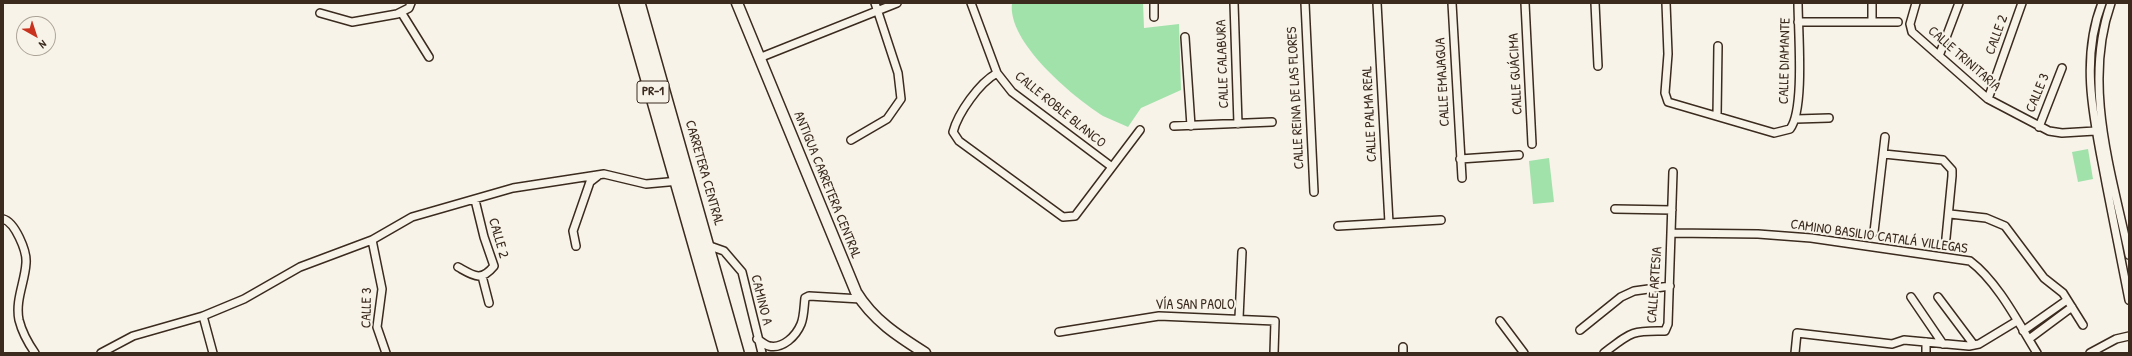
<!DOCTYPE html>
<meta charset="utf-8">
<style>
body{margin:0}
#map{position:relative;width:2132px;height:356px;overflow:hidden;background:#f7f3e8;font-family:"Patrick Hand",sans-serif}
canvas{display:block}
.frame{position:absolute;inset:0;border:4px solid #3b2a1e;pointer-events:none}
.north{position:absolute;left:16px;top:16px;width:40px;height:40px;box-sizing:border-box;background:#f7f3e8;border:1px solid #aca397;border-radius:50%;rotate:141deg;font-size:11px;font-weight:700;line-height:16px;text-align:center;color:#3b2a1e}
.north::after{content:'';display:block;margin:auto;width:14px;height:18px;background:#c8321e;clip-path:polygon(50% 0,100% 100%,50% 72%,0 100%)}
</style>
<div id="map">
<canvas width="2132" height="356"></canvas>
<div class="frame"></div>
<div class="north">N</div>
</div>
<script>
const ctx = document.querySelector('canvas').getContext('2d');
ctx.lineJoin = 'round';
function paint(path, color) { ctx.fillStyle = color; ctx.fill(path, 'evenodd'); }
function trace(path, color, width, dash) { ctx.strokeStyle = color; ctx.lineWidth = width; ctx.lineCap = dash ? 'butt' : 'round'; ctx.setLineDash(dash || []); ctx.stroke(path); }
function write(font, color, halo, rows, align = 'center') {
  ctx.font = font + ' "Patrick Hand",sans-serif'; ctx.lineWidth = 4; ctx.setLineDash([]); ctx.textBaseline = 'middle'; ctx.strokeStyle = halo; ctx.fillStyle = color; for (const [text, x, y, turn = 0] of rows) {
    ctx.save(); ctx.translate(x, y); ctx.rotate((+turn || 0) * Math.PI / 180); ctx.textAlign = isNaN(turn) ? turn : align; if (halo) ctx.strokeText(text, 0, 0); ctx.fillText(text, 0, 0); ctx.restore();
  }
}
paint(new Path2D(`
 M1012 3H1143L1144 28 1179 24 1181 90 1141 108 1128 127C1120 123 1111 120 1103 116 1072 96 1007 42 1012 3Z
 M2088 149 2093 179 2078 182 2072 152Z
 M1549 158 1554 202 1533 204 1529 161Z`), '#a1e2ab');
const street = new Path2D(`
 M971 3 997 73 1012 92 1112 167
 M1154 3V17
 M1234 3 1238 124
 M1305 3 1314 192
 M1377 3 1389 223
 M1452 3 1462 178
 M1525 3 1532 144
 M1595 3 1598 66
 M1666 3 1668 54 1665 93 1668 102 1774 133 1790 129C1805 110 1798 30 1798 3
 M1872 3V22
 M1916 3 1910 24 1912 32 1988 99 2049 131 2062 133 2095 131
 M2102 3C2079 62 2095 124 2106 183 2114 222 2121 261 2129 300
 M2111 3C2082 85 2112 173 2129 255
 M401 12 429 57
 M320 13 352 22 397 14 409 8 411 3
 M1798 22H1898
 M1185 37 1191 126
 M1939 56 1959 3
 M759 58 897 3
 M997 73C979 83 958 113 953 132L959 141 1063 217 1075 216 1140 130
 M1988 99 2022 3
 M1717 116 1718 46
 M1796 119 1829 118
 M1174 126 1272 122
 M2039 127 2062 68
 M851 140 887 119 901 99 898 73 875 3
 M1884 154 1943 160 1952 170V176L1946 238
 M1460 159 1519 155
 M1615 209 1672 210
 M1950 214 1986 218 2005 226 2044 278 2063 293 2083 325
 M3 219C15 222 27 251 26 263 25 282 15 300 19 320 22 332 28 343 35 353
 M1338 226 1441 220
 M1874 232 1885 137
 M1671 233 1758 234 1811 238 1970 261C1998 282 2019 324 2037 353
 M372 240 382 289 377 327 386 353
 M707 245 724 251 742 272 762 353
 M576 246 573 231 590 182 599 175
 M458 267C474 276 481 282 494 266L484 237 475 200
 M482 276 489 303
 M1911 297 1943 344
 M1938 297 1974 345
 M203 316 213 353
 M1239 318 1242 252
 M1500 321 1524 353
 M1580 330 1621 297 1634 291 1670 286
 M2023 331 2067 300
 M1059 332 1159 316 1275 321 1274 353
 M757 339C761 341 765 345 769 346 783 349 796 336 801 324 804 317 804 306 805 298L809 296 861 299
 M2029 339 2072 307
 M101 353 133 336 203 316 244 299 300 267 372 240 412 217 513 188 604 174 646 184 679 181
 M1403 353V347
 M1604 353C1630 333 1631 330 1665 331L1668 324 1673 172
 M1795 353 1797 333 1892 344 1904 340 1969 346 1979 344 2017 321
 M1926 353V342
 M2090 353 2116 339 2129 336`);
const secondary = new Path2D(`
 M737 3 856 292C873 320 898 336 925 353`);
const highway = new Path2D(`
 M626 3 726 353
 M638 3 737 353`);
trace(street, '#3b2a1e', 10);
trace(secondary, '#3b2a1e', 13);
trace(highway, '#3b2a1e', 16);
trace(street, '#f7f3e8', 7);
trace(secondary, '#f7f3e8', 10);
trace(highway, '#f7f3e8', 13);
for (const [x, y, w] of [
 [653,92,32]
]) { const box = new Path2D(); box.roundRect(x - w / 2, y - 11, w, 22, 3); ctx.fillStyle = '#f7f3e8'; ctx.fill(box); trace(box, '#3b2a1e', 1); }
write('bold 13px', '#3b2a1e', null, [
 ["PR-1",653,92]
]);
write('14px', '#3b2a1e', '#f7f3e8', [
 ["CALLE 2",1997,35,-70],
 ["CALLE TRINITARIA",1964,59,41],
 ["CALLE DIAMANTE",1785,61,-89],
 ["CALLE CALABURA",1223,64,-92],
 ["CALLE GUÁCIMA",1516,74,-93],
 ["CALLE EMAJAGUA",1443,82,-93],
 ["CALLE 3",2038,93,-68],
 ["CALLE REINA DE LAS FLORES",1296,98,-93],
 ["CALLE ROBLE BLANCO",1060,110,39],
 ["CALLE PALMA REAL",1370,114,-93],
 ["CARRETERA CENTRAL",704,173,74],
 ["ANTIGUA CARRETERA CENTRAL",827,185,68],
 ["CAMINO BASILIO CATALÁ VILLEGAS",1879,237,8],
 ["CALLE 2",498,238,74],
 ["CALLE ARTESIA",1655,285,-86],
 ["CAMINO A",761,300,76],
 ["VÍA SAN PAOLO",1195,305],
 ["CALLE 3",367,308,-89]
]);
</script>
